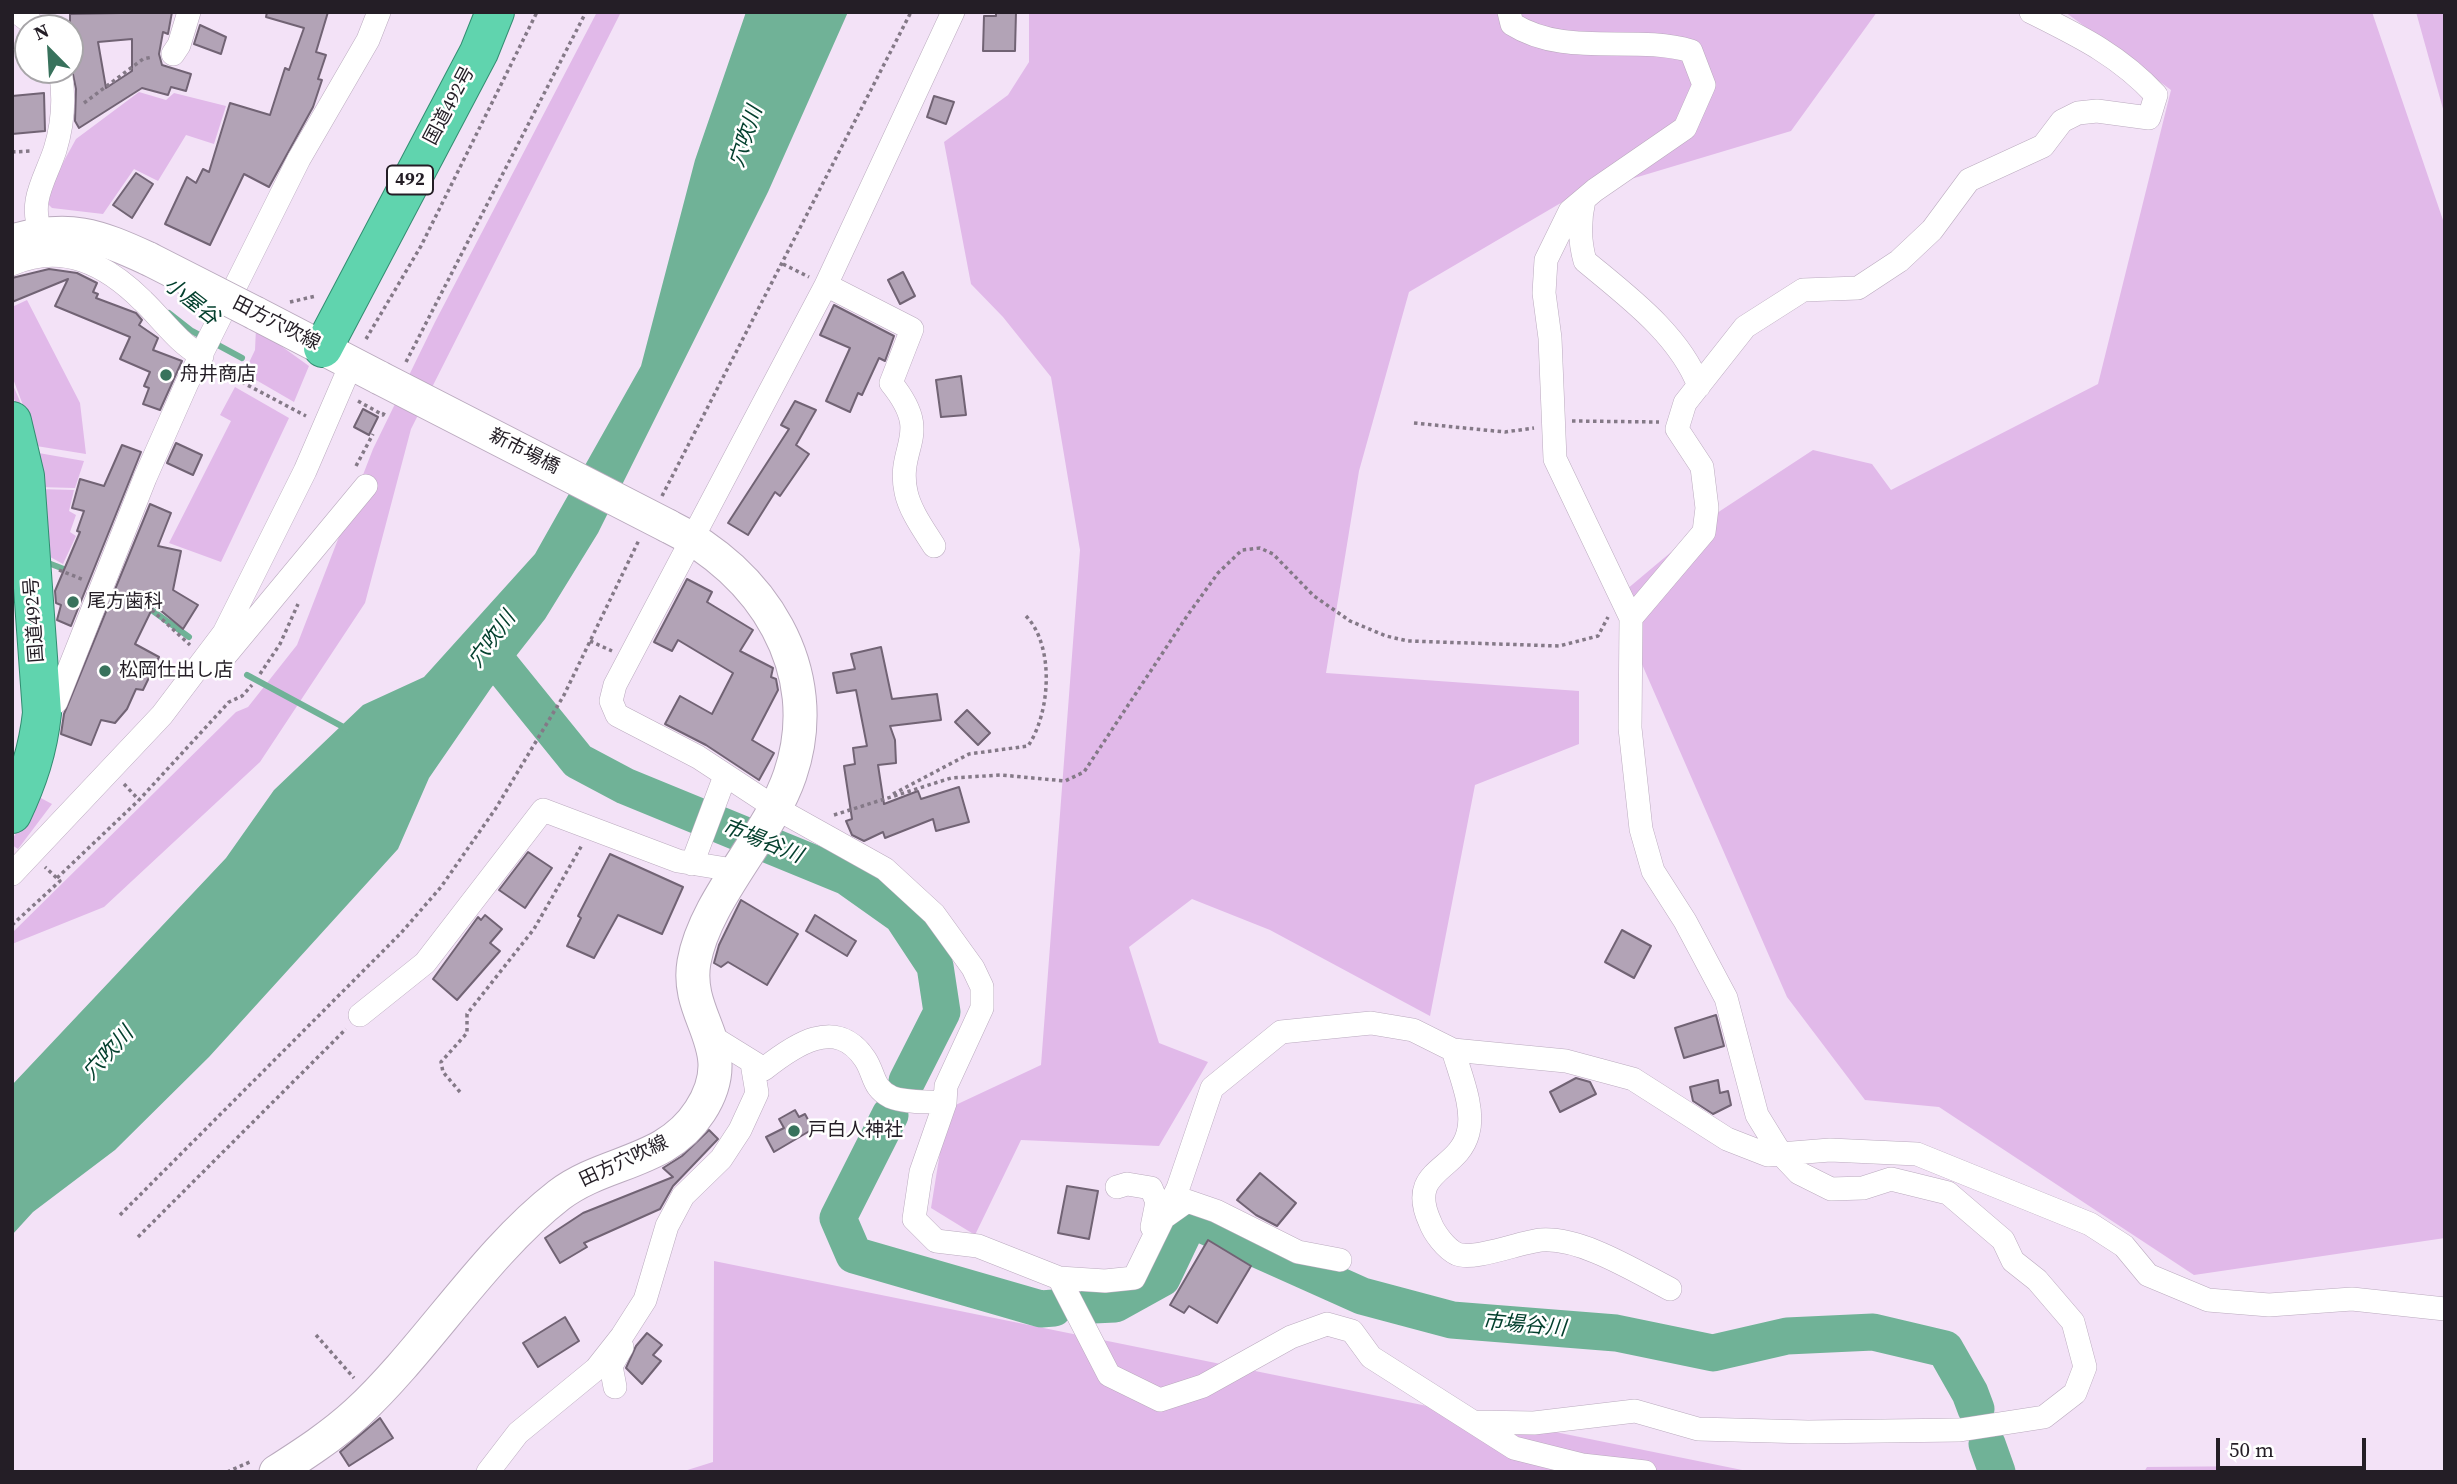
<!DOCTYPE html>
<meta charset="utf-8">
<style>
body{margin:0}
#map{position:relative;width:2457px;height:1484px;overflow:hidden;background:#f3e2f7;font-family:"Source Serif 4",serif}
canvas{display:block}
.frame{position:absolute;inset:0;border:14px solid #241e26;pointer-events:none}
.north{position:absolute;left:14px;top:14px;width:70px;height:70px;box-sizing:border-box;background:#fff;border:2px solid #a7a5a8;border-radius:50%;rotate:336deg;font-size:19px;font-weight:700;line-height:28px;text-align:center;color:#241e26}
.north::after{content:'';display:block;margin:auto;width:24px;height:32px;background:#38725c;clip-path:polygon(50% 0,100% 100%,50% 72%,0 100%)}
.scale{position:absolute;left:2216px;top:1438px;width:150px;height:32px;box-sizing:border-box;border:4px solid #241e26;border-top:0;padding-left:9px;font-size:21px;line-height:24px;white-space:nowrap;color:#241e26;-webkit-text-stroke:5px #fff;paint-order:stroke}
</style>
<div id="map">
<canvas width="2457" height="1484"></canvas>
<div class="frame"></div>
<div class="north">N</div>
<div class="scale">50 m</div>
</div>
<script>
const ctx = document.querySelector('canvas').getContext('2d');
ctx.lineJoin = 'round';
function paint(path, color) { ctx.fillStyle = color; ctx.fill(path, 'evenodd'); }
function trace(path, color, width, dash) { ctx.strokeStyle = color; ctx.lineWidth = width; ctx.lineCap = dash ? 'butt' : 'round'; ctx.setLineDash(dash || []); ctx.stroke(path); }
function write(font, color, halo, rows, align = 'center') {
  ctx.font = font + ' "Source Serif 4","Noto Sans JP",serif'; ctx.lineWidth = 5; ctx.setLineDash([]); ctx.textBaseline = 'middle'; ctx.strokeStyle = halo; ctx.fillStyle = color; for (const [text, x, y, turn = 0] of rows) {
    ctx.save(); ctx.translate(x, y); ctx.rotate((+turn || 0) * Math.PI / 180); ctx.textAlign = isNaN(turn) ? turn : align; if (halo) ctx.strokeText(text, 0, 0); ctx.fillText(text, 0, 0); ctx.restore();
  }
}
paint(new Path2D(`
 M597 12H621L411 429 365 603 260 762 104 907 12 944V933L236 712 248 707 297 645 373 449 435 322Z
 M1029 12H1877L1791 131 1571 197 1409 292 1359 471 1326 673 1579 691V744L1475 785 1430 1016 1270 930 1192 899 1129 947 1159 1043 1208 1062 1159 1146 1021 1140 975 1235 931 1208 947 1109 1041 1065 1080 550 1051 377 1003 317 971 284 944 142 1008 95 1029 62Z
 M2065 12H2372L2445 226V1238L2194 1275 1939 1107 1865 1100 1787 997 1614 600 1720 511 1813 450 1872 464 1891 490 2098 384 2171 90Z
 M2416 12H2445V116Z
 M139 92 166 100 174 93 226 106 214 144 186 135 158 181 134 169 103 214 52 208 43 199 76 139Z
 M27 300 80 403 86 454 30 445 12 393V383L30 424 12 376V307Z
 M256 328 309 366 294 402 244 373 255 350Z
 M235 387 289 418 221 562 169 543 231 421 220 415Z
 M33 452 84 461 75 488 37 487Z
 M37 489 74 490 69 511 76 515 70 532 76 536 63 564 41 552Z
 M37 796 52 804 18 849 12 845V840Z
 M714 1261 1752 1472H681L713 1462Z
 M2262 1466 2261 1472H2144L2147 1467Z`), '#e1b9e9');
paint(new Path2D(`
 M746 12H848L768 192 598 533 545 619 491 688 429 778 398 849 209 1057 115 1150 33 1212 12 1235V1085L226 858 274 790 363 705 424 677 535 554 641 366 695 160Z`), '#70b297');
trace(new Path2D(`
 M169 313 192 331 242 358
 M43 561 69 571
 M146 606 189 637
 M247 675 347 729`), '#70b297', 6);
trace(new Path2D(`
 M489 651 578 761 625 786 847 877 902 916 935 966 942 1012 907 1081
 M890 1115 838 1218 854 1255 1041 1309 1054 1308
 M1093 1305 1115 1304 1162 1278 1190 1219 1362 1296 1452 1320 1616 1333 1713 1353 1787 1336 1873 1332 1945 1349 1970 1393 1976 1409
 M1987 1444 1997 1472`), '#70b297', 37);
const building = new Path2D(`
 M172 12 168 34 163 32 159 54 162 65 191 74 186 91 171 87 168 95 142 88 79 128 75 121 76 89 70 60V14ZM132 39V71L106 88 98 42Z
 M267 12H328L316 52 326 55 318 79 322 80 313 107 269 187 244 174 210 245 165 224 187 177 196 183 203 169 209 172 230 103 270 115 285 68 289 70 304 28 266 17Z
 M996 12H1016L1015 51H983L984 16H996Z
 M200 25 226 37 221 54 194 44Z
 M44 93 45 131 12 134V96Z
 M934 96 954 102 946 124 927 117Z
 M136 173 153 184 132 218 113 205Z
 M49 269 77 273 97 283 93 292 98 294 96 298 136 313 142 320 139 325 158 338 153 350 182 361 160 410 143 404 149 388 144 386 150 372 120 359 130 337 55 306 68 279 12 302V278Z
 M903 272 915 296 900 304 888 280Z
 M834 305 894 336 885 361 879 358 862 395 858 393 850 412 826 401 850 348 820 335Z
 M961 376 966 415 941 417 936 380Z
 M795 401 816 410 796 445 809 454 780 496 775 492 748 535 728 523 789 429 781 425Z
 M363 409 378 417 369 435 354 427Z
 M176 443 202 455 193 475 167 463Z
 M122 445 141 452 71 626 57 620 61 605 56 603 55 591 80 532 77 531 84 511 72 508 80 479 104 486Z
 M150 504 171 513 158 546 181 551 173 590 198 605 183 629 154 605 135 644 159 657 143 690 136 689 127 709 115 723 101 720 91 745 61 734 64 714Z
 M687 579 712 592 707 602 753 630 740 651 773 668 771 677 776 679 778 690 752 740 774 753 759 780 706 745 665 724 680 696 712 714 733 673 678 640 672 651 654 642Z
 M881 647 892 699 937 694 941 720 890 726 895 740 896 763 878 765 884 804 918 791 921 799 959 787 969 822 936 831 933 819 885 838 883 832 864 841 852 835 846 821 852 819 844 766 855 764 853 748 867 746 856 690 837 693 833 673 855 669 851 654Z
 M967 710 990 733 978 745 955 722Z
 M528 852 552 868 525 908 499 890Z
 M610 854 683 887 662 934 618 915 594 958 567 946 581 918 578 916Z
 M741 900 798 934 767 985 728 962 721 967 714 963 719 945Z
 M485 915 502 929 490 943 500 951 457 1000 433 979 478 917 481 920Z
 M815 915 856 941 847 956 806 931Z
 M1622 930 1651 946 1634 978 1605 962Z
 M1716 1015 1724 1046 1684 1058 1675 1028Z
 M1576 1078 1590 1082 1596 1094 1560 1112 1550 1092Z
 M1718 1080 1720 1093 1728 1091 1731 1105 1713 1114 1693 1101 1690 1087Z
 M795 1110 799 1117 805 1114 813 1129 774 1152 766 1137 784 1128 779 1119Z
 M709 1130 718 1139 673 1186 660 1209 584 1243 587 1247 560 1263 545 1238 583 1213 673 1177 663 1168 682 1156Z
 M1260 1173 1296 1203 1277 1226 1256 1215 1237 1200Z
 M1067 1186 1098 1191 1089 1239 1058 1233Z
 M1208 1240 1251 1266 1217 1323 1189 1306 1184 1313 1170 1305Z
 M565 1317 579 1341 538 1367 523 1343Z
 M647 1333 662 1345 653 1355 661 1361 642 1384 626 1368 636 1346Z
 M380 1418 393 1438 349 1466 340 1452Z`);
paint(building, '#b2a3b6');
trace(building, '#716374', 2);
const minor = new Path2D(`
 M17 12 38 28
 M953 12 826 285 615 685 611 701 617 715 698 757 774 807 885 869 934 914 973 968 982 987V1008L946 1086 945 1103 921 1172 914 1219 936 1241 978 1246 1059 1278 1105 1281 1134 1278 1178 1188 1212 1088 1281 1032 1371 1023 1413 1030 1453 1050 1566 1061 1633 1079 1727 1139 1768 1155 1830 1150 1917 1154 2090 1224 2124 1246 2148 1275 2208 1300 2269 1305 2352 1299 2445 1309
 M173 54 179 45 189 12
 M1584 200C1579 222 1579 240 1585 261 1627 296 1679 334 1699 386
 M41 233C28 201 45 180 55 150 63 124 65 97 60 70
 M12 264C63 242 106 264 143 301 162 319 178 343 202 356
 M826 285 912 329 891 383C934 436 896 445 906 492 910 511 924 530 934 546
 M1631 618 1704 532 1707 508 1702 467 1677 429 1685 403 1745 327 1803 290 1858 288 1899 261 1932 230 1969 180 2043 146 2062 121 2078 113 2097 111 2149 118 2156 95C2119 55 2079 36 2031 12
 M214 662 225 656 366 486
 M42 713 56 702 145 478 187 383 299 159 368 40 379 12
 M692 864 725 776
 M12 874 162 715 224 633 305 471 346 376
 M360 1015 425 963 543 810 678 861 739 871
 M709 1035 764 1069C793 1046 836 1015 865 1059 875 1074 872 1088 891 1097 905 1103 929 1101 945 1103
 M1453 1050C1460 1074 1475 1109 1468 1133 1458 1172 1406 1169 1430 1222 1434 1233 1446 1249 1457 1254 1474 1261 1520 1242 1541 1240 1581 1237 1635 1271 1670 1289
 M1117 1187 1127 1184 1151 1188 1157 1202 1152 1227
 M1163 1218 1187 1201 1216 1211 1298 1252 1340 1260
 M1059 1278 1109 1375 1160 1400 1203 1386 1291 1337 1327 1324 1352 1331 1371 1357 1514 1448 1582 1465 1645 1472
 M615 1387 611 1366 622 1347
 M1476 1422 1534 1423 1635 1411 1698 1429 1808 1432 1960 1430 2044 1417 2075 1393 2085 1367 2073 1322 2037 1280 2013 1261 2003 1240 1948 1193 1891 1179 1863 1188 1831 1189 1799 1173 1781 1154 1757 1115 1726 998 1685 921 1653 871 1641 829 1630 728 1631 618 1555 459 1550 338 1544 293 1546 260 1570 211 1595 190 1685 128 1704 85 1691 51C1633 34 1566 58 1512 24L1509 12
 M488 1472 518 1433 596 1369 622 1336 645 1300 667 1226 683 1196 721 1159 740 1130 757 1093 752 1063`);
const secondary = new Path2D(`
 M12 241C69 225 97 235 149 259
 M255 313 380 378
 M276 1472C304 1454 332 1436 357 1413 426 1349 484 1253 559 1195 605 1160 666 1164 700 1111 741 1048 684 1019 694 962 705 899 769 837 790 775 826 669 761 571 668 526`);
const trunk = new Path2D(`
 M323 348 479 52 495 12
 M12 421 25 476 42 713C38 750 28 780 12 814`);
trace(minor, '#baaabe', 24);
trace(secondary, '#baaabe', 35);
trace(trunk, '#328d71', 40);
trace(new Path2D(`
 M84 103 143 59 153 57
 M12 152 31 151
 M783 264 809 277
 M290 302 316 296
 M366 339 421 246 537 12
 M406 362 586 12
 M217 369 306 416
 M358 401 383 415 385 411
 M1572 421 1659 422
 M1414 423 1505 432 1534 428
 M356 466 373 434
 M662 496 911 12
 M59 570 84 580
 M120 595 153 611 190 645
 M590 641 612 651
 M260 674 280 644 298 604
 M124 784 139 800
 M893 794 969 754 1028 746C1051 712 1055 643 1024 614
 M834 815 951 778 1001 775 1065 781 1084 772 1187 616 1218 573 1242 550 1260 548 1273 554 1314 596 1350 621 1386 636 1408 641 1559 646 1598 636 1608 617
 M57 878 139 800 229 702 242 696 252 685
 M12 925 60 881 45 867
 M460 1092 443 1072 441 1062 467 1033V1014L534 929 582 845
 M120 1215 401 933 441 887 496 808 564 695 639 540
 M138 1237 346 1029
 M316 1335 354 1378
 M227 1472 252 1461`), '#847987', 3.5, [3.5, 3.5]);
trace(minor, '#fff', 23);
trace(secondary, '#fff', 33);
trace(trunk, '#60d4ae', 38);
const secondaryBridge = new Path2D(`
 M149 259 255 313
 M380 378 668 526`);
trace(secondaryBridge, '#baaabe', 35, []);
trace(secondaryBridge, '#fff', 33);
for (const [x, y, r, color] of [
 [166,375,7,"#38725c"],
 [73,602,7,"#38725c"],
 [105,671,7,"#38725c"],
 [794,1131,7,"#38725c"]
]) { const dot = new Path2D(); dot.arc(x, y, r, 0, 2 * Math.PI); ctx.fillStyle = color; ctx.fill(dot); trace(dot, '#fff', 2.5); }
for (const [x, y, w] of [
 [410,180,46]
]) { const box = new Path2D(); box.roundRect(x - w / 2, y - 14.5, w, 29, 5); ctx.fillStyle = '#fff'; ctx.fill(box); trace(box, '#241e26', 2); }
write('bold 18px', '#241e26', null, [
 ["492",410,180]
]);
write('19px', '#241e26', '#fff', [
 ["国道492号",450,106,-62],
 ["田方穴吹線",276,324,27],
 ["新市場橋",524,452,27],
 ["国道492号",35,620,-94],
 ["田方穴吹線",624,1162,-25]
]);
write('19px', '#241e26', '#fff', [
 ["舟井商店",180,375],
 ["尾方歯科",87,602],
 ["松岡仕出し店",119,671],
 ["戸白人神社",808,1131]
], 'left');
write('italic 21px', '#04402e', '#fff', [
 ["穴吹川",747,137,-72],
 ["小屋谷",191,302,38],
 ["穴吹川",493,640,-54],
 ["市場谷川",762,842,22],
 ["穴吹川",109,1054,-48],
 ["市場谷川",1524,1326,5]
]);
</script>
